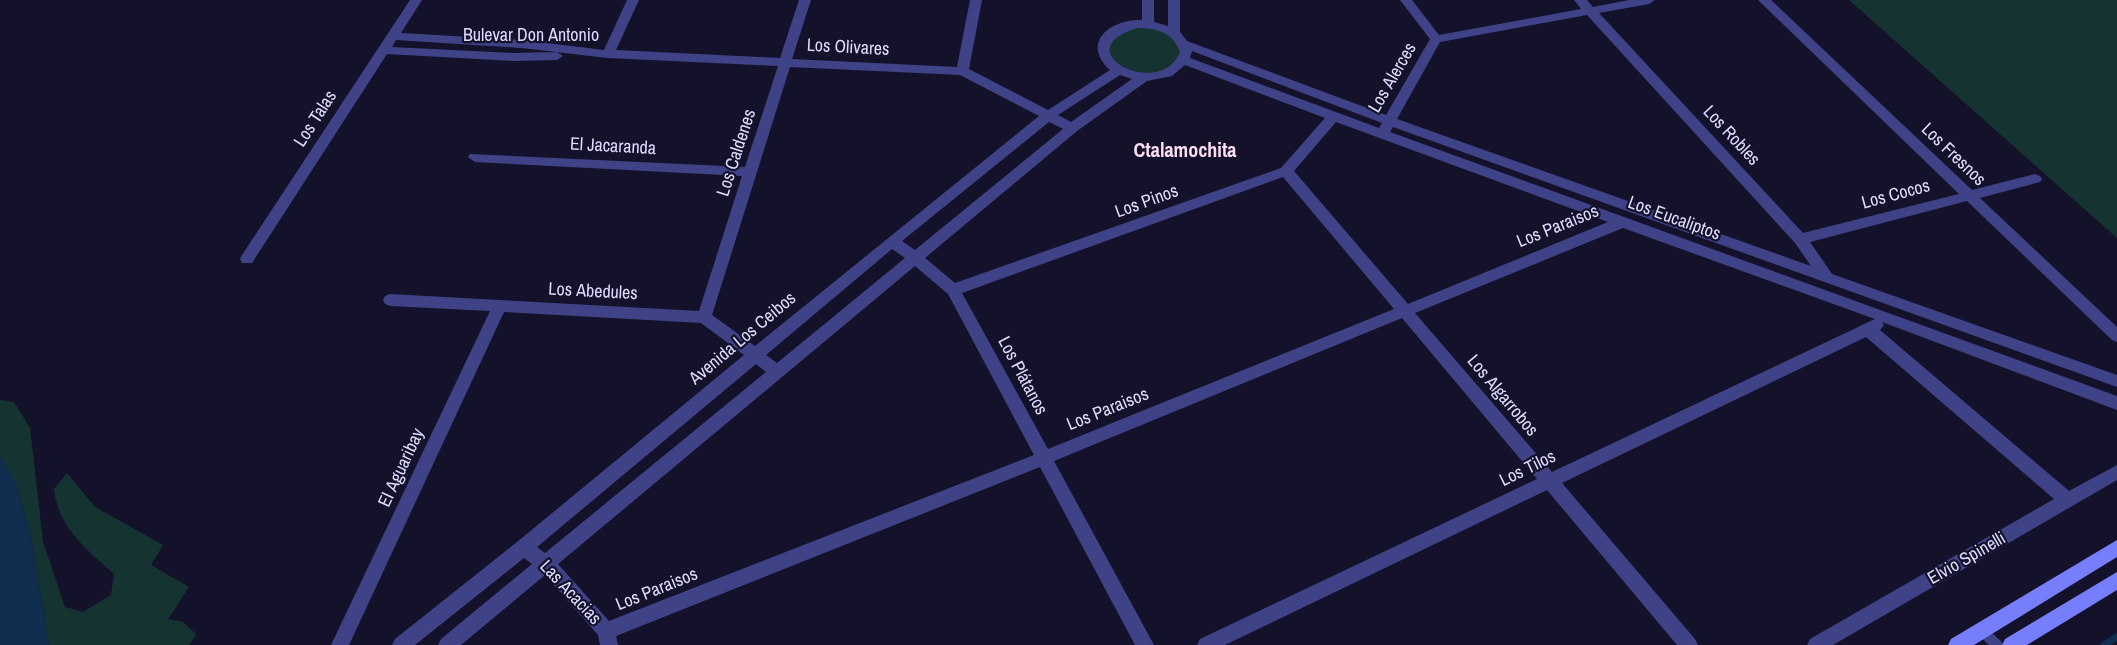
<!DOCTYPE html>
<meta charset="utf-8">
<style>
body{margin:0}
canvas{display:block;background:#14122a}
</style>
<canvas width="2117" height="645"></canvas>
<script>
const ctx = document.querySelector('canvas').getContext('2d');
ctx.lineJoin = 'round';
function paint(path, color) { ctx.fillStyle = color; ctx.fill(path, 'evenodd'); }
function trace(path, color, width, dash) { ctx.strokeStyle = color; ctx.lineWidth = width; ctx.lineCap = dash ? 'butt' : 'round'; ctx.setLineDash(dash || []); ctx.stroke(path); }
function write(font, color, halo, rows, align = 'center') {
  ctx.font = font + ' "Archivo Narrow",sans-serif'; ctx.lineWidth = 4.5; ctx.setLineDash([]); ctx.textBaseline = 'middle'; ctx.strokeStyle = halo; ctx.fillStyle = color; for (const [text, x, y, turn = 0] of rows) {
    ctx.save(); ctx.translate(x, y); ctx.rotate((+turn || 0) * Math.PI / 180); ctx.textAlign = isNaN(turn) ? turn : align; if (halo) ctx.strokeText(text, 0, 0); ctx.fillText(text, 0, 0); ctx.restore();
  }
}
paint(new Path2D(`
 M1849 0H2117V238Z
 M1136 24 1174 33 1183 60 1157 76 1117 71 1103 43Z
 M0 400 14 402 30 428 43 542 65 607 83 612 111 595 114 574C87 550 58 527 54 489L67 473 95 507 163 545 151 565 189 587 168 619 183 622 196 634 189 645H49L31 538 17 486 0 456Z`), '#153431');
paint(new Path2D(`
 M0 456 17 486 31 538 49 645H0Z`), '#112d4f');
trace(new Path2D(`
 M2104 645 2117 637`), '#112d4f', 7);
trace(new Path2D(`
 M1982 631 1997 645`), '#3f4287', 11);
paint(new Path2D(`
 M410 0H422L401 33 522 40 604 50 627 0H639L616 50 780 58 799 0H811L792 59 957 67 970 0H982L969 69 1048 110 1110 70C1080 42 1111 19 1142 20V0H1154V22L1168 26V0H1180V32L1187 41 1386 115 1430 39 1400 0H1412L1439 35 1581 9 1574 0H1587L1593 7 1629 0H1655L1649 4 1599 13 1803 233 1959 194 1758 0H1771L1972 190 2035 174 2040 176 2042 179 2040 182 1980 198 2117 327V342L2112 340 1967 201 1810 242 1832 274 2117 375V387L1393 127 1390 132 2117 396V410L1882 322 1884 325 1880 330 2069 491 2117 465V480L1833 645H1807L1810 639 2054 499 1866 337 1562 483 1695 639 1698 645H1677L1547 490 1225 645H1197L1200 639 1537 479 1402 318 1054 461 1154 645H1135L1040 467 616 636 618 645H600L598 635 545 575 461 645H438L441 639 532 564 524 558 415 645H392L395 639 517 542 744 355 701 323 504 312 349 645H331L490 311 390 306 385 304 383 300 385 296 390 294 699 311 742 176 475 162 468 157 470 154 745 167 778 66 608 58 522 48 396 40 392 47 513 53 557 52 563 56 557 60 513 61 387 54 252 263H242L240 259 242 255ZM1587 15 1795 243 1811 266 1397 119 1440 42ZM1137 28C1156 28 1173 32 1180 52 1161 101 1063 51 1137 28ZM1192 51 1382 123 1379 128 1190 58ZM1185 65 1325 118 1281 168 955 283 925 258 1077 131 1147 81 1172 76ZM790 67 960 75 1039 116 755 346 712 315ZM1120 75 1132 79 1071 122 1058 115ZM1049 122 1063 129 915 250 902 241ZM1336 122 1608 222 1408 304 1294 171ZM1283 177 1394 309 1048 449 962 293ZM1623 228 1875 319 1552 472 1415 313ZM892 249 905 258 777 363 766 355ZM915 266 948 294 1034 455 609 621 558 564ZM756 364 766 372 545 553 537 547Z`), '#3f4287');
paint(new Path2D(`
 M2117 540V557L1974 645H1948L1951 639Z
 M2117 572V590L2027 645H2002L2005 639Z`), '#777efb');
write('18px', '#dddcfe', '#14122a', [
 ["Bulevar Don Antonio",531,36],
 ["Los Olivares",848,48,3],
 ["Los Alerces",1393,78,-60],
 ["Los Talas",316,119,-57],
 ["Los Robles",1731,136,47],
 ["El Jacaranda",613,147,3],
 ["Los Caldenes",737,153,-72],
 ["Los Fresnos",1953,155,44],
 ["Los Cocos",1896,195,-15],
 ["Los Pinos",1147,202,-20],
 ["Los Eucaliptos",1674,219,20],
 ["Los Paraisos",1558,227,-22],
 ["Los Abedules",593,292,3],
 ["Avenida Los Ceibos",743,339,-40],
 ["Los Plátanos",1022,376,62],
 ["Los Algarrobos",1502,396,50],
 ["Los Paraisos",1108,410,-22],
 ["El Aguaribay",402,468,-65],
 ["Los Tilos",1528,469,-26],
 ["Elvio Spinelli",1967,559,-30],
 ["Los Paraisos",657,590,-22],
 ["Las Acacias",570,593,47]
]);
write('bold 20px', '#fedef5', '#14122a', [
 ["Ctalamochita",1185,152]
]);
</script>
